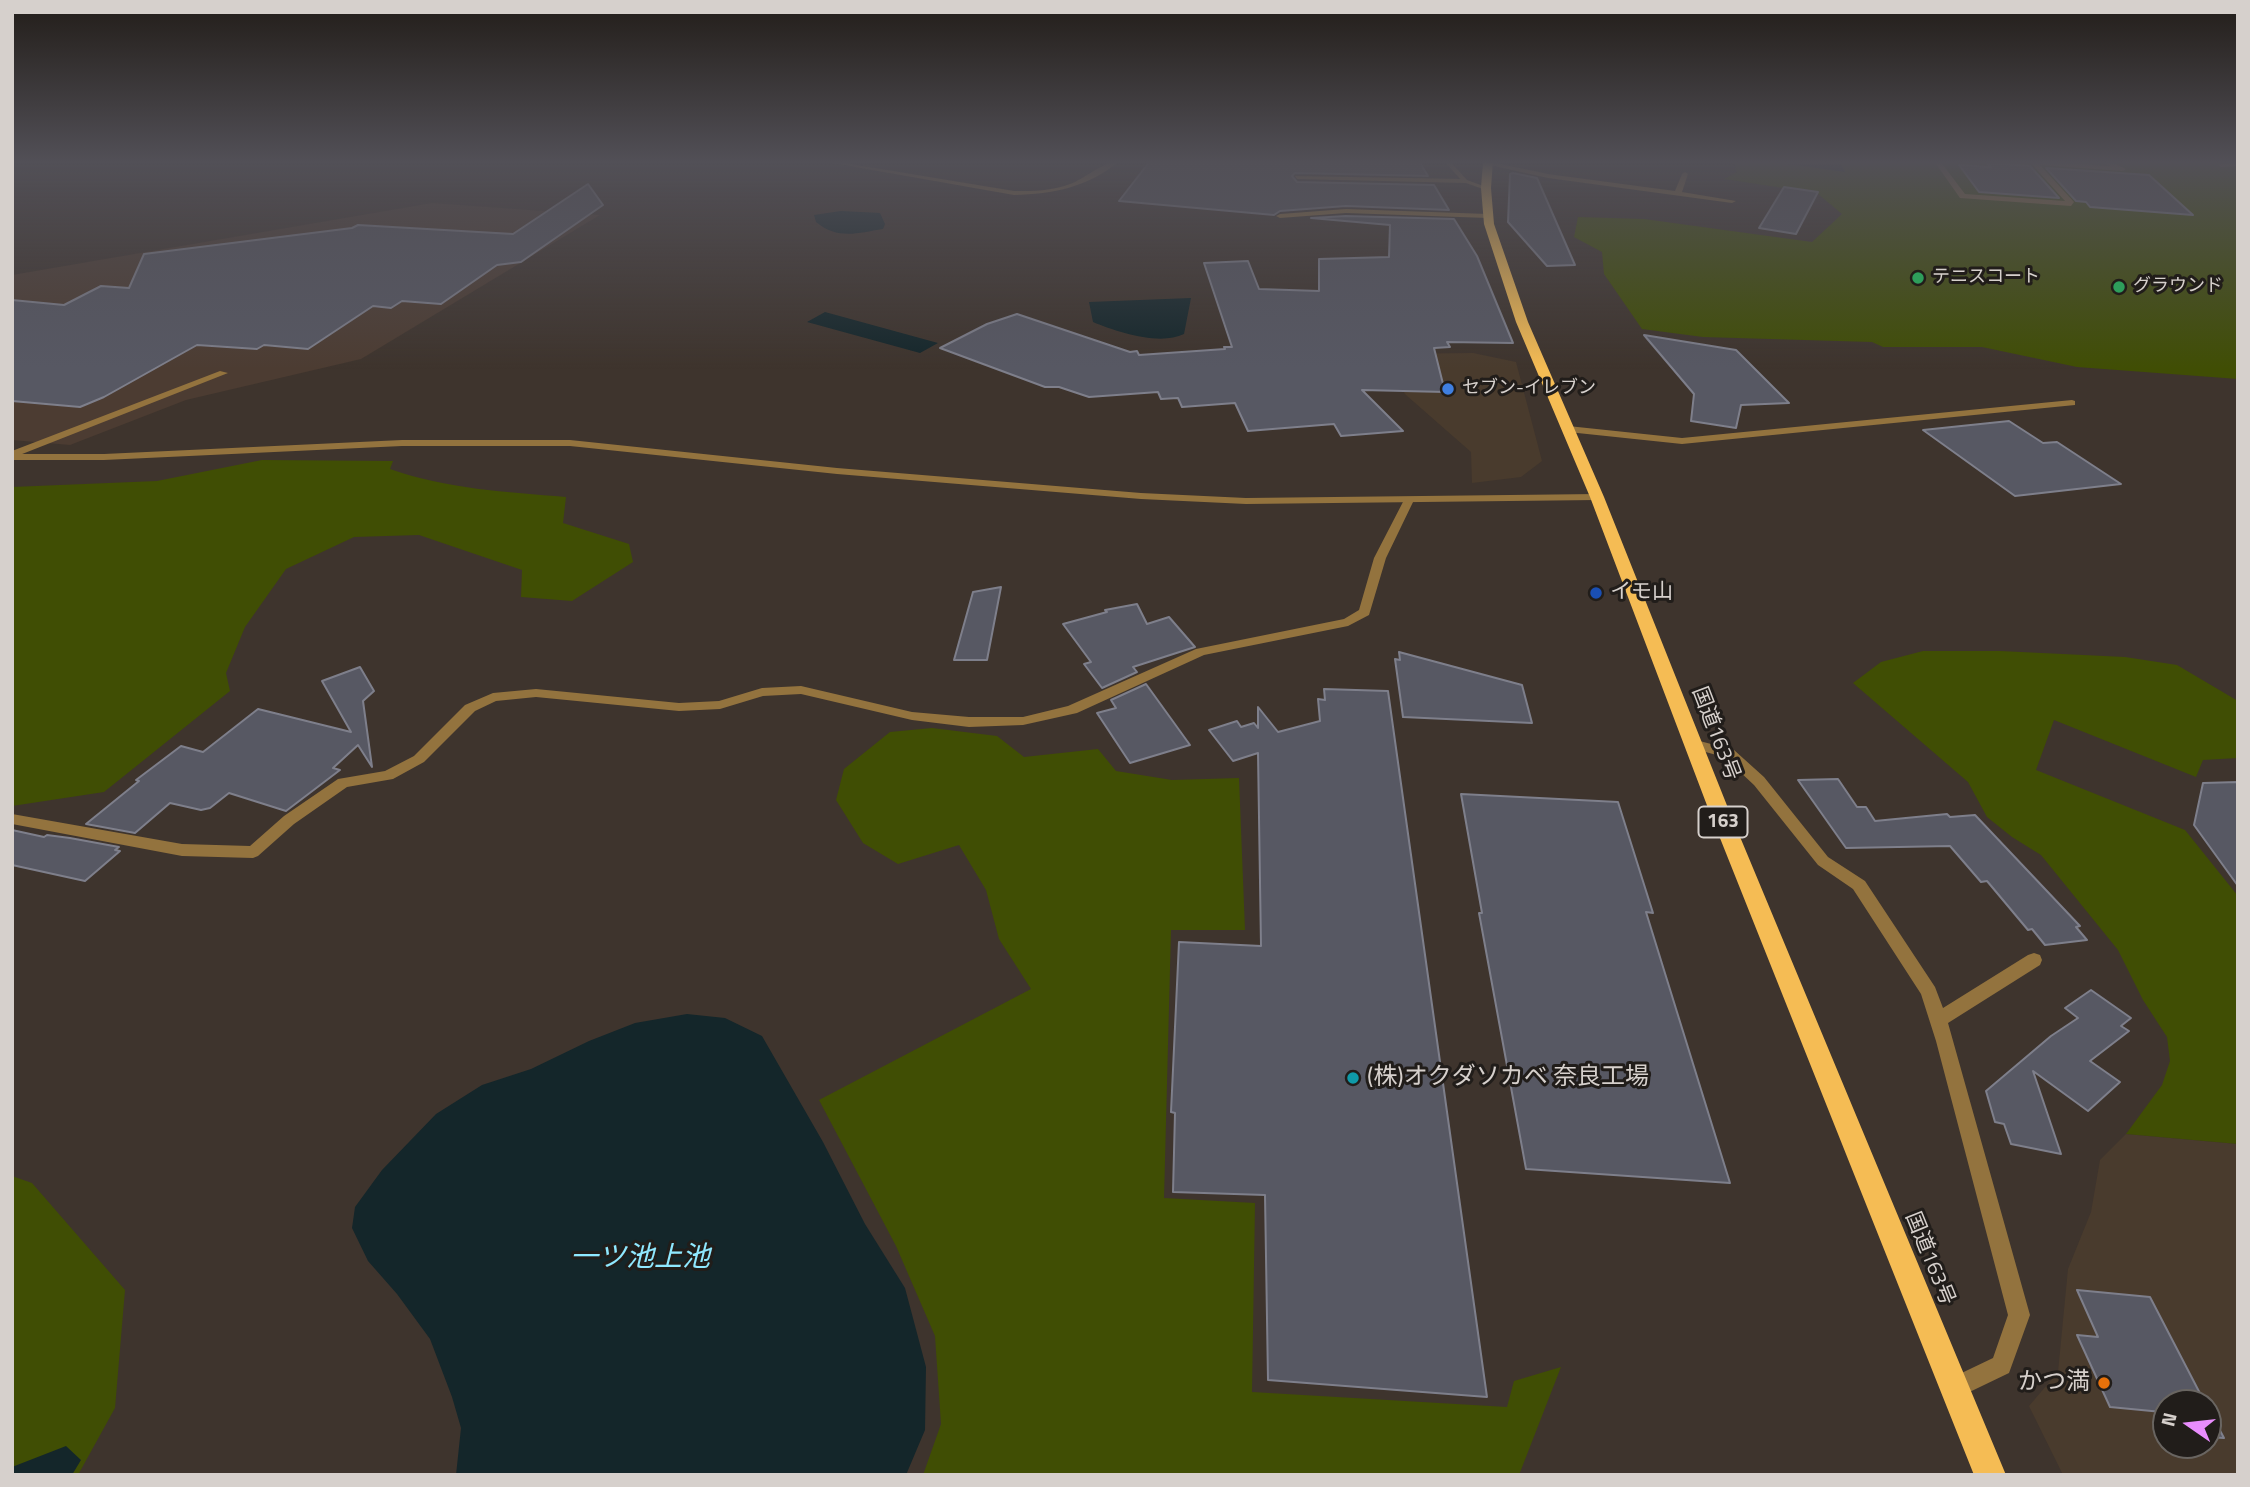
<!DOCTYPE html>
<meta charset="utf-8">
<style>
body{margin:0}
#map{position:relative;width:2250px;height:1487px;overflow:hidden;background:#3e342d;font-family:"Titillium Web",sans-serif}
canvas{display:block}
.frame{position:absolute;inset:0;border:14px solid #d6d0cc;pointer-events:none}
.north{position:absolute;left:2152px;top:1389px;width:70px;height:70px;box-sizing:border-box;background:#211d1a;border:2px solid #696561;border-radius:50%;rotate:284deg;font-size:19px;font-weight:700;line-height:28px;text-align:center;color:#d6d0cc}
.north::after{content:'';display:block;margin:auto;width:24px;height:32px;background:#e98dfd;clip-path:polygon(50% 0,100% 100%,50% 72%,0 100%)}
</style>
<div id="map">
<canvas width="2250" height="1487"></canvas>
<div class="frame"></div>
<div class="north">N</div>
</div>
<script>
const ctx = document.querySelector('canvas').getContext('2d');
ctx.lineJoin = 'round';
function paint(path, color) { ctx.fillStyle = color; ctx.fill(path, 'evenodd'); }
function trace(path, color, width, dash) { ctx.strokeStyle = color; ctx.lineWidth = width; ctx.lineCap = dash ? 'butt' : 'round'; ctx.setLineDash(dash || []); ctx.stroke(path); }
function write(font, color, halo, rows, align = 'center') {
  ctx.font = font + ' "Titillium Web","Noto Sans JP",sans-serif'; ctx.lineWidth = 6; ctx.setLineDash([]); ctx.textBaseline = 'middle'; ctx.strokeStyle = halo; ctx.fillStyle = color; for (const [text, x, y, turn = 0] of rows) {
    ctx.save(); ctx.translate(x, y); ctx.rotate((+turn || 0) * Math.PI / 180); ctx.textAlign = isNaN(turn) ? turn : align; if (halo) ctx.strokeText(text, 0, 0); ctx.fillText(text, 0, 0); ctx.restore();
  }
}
paint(new Path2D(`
 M1473 353 1516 362 1542 461 1521 477 1472 483 1471 452 1406 395 1399 387 1390 354Z
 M2126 1134 2238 1144V1475H2063L2029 1406 2058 1372 2068 1269 2091 1212 2100 1160ZM2166 1403H2208V1445H2166Z`), '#493b2d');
paint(new Path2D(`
 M432 203 600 215 361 359 186 400 70 445 12 440V275Z`), '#4c3c32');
paint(new Path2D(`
 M1733 161H2048C2111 166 2174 161 2238 161V379L2077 367 1982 347H1883L1872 342 1703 337 1642 329 1604 274 1602 252 1574 237 1578 217 1644 219 1812 242 1842 214 1817 193 1724 179 1737 172Z
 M262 460 393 461 390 469C446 489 507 492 566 497L563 523 629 544 633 562 572 601 521 597 522 570 419 535 354 537 286 569 245 627 226 673 230 691 104 792 12 806V487L157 481Z
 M1923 651H2000L2125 657 2177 665 2238 701V758L2203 760 2196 777 2054 720 2036 770 2185 830 2238 896V1144L2126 1134 2162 1085 2170 1061 2167 1037 2143 1000 2118 950 2041 855 2012 837 1987 817 1968 782 1853 683 1881 662Z
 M932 728 997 736 1024 757 1098 749 1116 771 1172 780 1239 778 1245 930H1171L1164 1198 1255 1203 1252 1392 1507 1407 1514 1381 1561 1367 1519 1475H923L941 1424 935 1336 896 1246 819 1100 1031 989 999 939 986 890 959 845 898 864 863 843 836 800 844 769 890 732Z
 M12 1176 32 1183 125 1290 115 1408 78 1475H12Z`), '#404e04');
paint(new Path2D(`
 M1767 161H1839L1845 172Z
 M841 211 880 213 885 224 883 229C857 233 838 240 816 222L814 215Z
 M1191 298 1184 334C1160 346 1117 332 1093 322L1089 302Z
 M825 312 938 343 920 353 807 322Z
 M687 1014 725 1018 762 1036 823 1142 865 1224 905 1288 926 1367 925 1430 906 1475H456L461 1428 452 1397 430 1339 397 1294 368 1261 352 1228 355 1207 382 1170 436 1114 482 1085 531 1069 589 1041 635 1023Z
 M66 1446 81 1460 72 1475H12V1467Z`), '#14262a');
const building = new Path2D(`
 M1150 161H1419L1428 176 1295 173 1292 176 1297 182 1434 185 1449 210 1346 206 1280 211 1274 215 1119 201Z
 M1987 163 2030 166 2059 198 1979 192 1959 165 1991 167Z
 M2046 168 2149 175 2193 215 2090 207 2086 202 2076 201Z
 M1513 173 1537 178 1575 265 1547 266 1508 222 1510 174Z
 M588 184 603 205 521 262 497 265 441 304 402 301 391 308 373 306 308 349 264 345 257 349 197 345 104 397 80 407 12 401V300L64 305 101 286 129 288 144 254 352 228 358 225 513 234Z
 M1784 187 1818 192 1796 234 1759 228Z
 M1346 216 1454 219 1477 256 1513 343 1447 342 1450 347 1434 348 1445 392 1362 390 1403 431 1341 436 1334 424 1248 431 1235 403 1182 407 1178 398 1161 399 1158 392 1089 397 1059 387H1045L940 348 987 324 1017 314 1130 352 1137 351 1139 355 1225 349 1224 347H1232L1204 263 1248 261 1259 289 1319 291V259L1389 257 1390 225 1311 218Z
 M1644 335 1736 350 1789 403 1741 405 1736 428 1691 421 1694 394Z
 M2009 421 2043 443 2057 442 2121 484 2015 496 1923 430Z
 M1001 587 987 660H954L973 592Z
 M1137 604 1147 624 1169 617 1195 647 1133 667 1137 672 1102 688 1084 664 1091 662 1063 624 1107 612 1105 610Z
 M1399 652 1522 685 1532 723 1403 717 1395 659 1400 660Z
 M360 667 374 691 363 701 372 767 358 745 333 768 340 770 286 811 229 793 210 808 201 810 170 803 135 833 86 824 139 781 136 780 181 746 203 752 258 709 351 732 322 681Z
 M1146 684 1190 745 1130 763 1097 713 1116 708 1111 700Z
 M1324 689 1388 691 1487 1397 1268 1380 1265 1195 1173 1192 1175 1113 1171 1112 1179 942 1261 946 1258 753 1233 761 1209 730 1237 721 1241 727 1254 723 1258 728V707L1278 732 1320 721 1318 699 1325 700Z
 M1838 779 1857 807H1866L1875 821 1947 814 1950 817 1975 815 2080 926 2076 927 2087 940 2045 945 2032 929 2028 930 1987 881 1981 882 1950 846 1846 848 1798 780Z
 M2238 782V886L2194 825 2203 783Z
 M1461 794 1618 802 1653 913 1646 912 1730 1183 1526 1169 1479 913H1482Z
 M12 830 44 837 47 835 70 838 119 847 115 850 120 851 85 881 12 865Z
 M2091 990 2131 1018 2121 1026 2129 1031 2090 1061 2120 1082 2088 1111 2033 1071 2061 1154 2011 1144 2004 1124 1995 1122 1986 1091 2051 1036 2078 1018 2065 1008Z
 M2077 1290 2150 1297 2205 1403H2166V1420L2162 1412 2110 1407 2077 1335 2098 1337Z
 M2208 1408 2224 1438 2208 1437Z`);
paint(building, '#575863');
trace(building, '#7e7f8b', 2);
paint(new Path2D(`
 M1487 161 1548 174 1675 191 1682 174 1685 172 1688 174 1682 192 1736 201 1732 203 1548 178 1485 164Z
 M1934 161H1940L1965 194 2065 201 2029 161 2110 166 2101 161H2109L2126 169 2123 171 2040 165 2074 202 2071 206 1960 198Z
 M1295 176 1465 179 1468 181 1465 183 1297 179Z
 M1346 209 1488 214 1492 216 1488 218 1346 213 1280 218 1276 216 1280 214Z
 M220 371 228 373 12 458V451Z
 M2072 400 2075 401V405L1682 444 1568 432 1563 429 1568 426 1682 438Z`), '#93733e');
paint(new Path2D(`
 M2133 161H2142L2143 162 2140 164Z
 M2238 162V166L2221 167 2218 165Z`), '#93733e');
paint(new Path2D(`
 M821 161H833L1014 191C1033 191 1052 191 1070 184 1084 179 1106 160 1119 161 1089 187 1053 194 1014 195Z
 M1444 161H1450L1467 180 1489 188 1486 190 1463 182Z
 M1409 497 1414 500 1386 558 1369 615 1348 626 1204 655 1077 713 1023 725 969 727 912 720 801 694 763 696 720 709 679 711 536 697 496 701 475 711 424 762 393 779 347 787 294 824 258 856 253 858 182 856 12 824V814L182 844 250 846 284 816 338 779 385 771 414 756 465 705 493 693 536 689 679 703 719 701 762 688 801 686 912 712 969 717H1023L1068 706 1196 649 1344 619 1359 610 1374 558 1404 500Z
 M1692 739 1734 750 1764 777 1828 857 1865 881 1935 987 1943 1008 2028 955 2034 953 2040 955 2042 960 2040 965 1948 1023 2030 1315 2009 1373 1955 1399 1947 1396 1944 1388 1947 1380 1993 1358 2008 1315 1936 1041 1921 994 1853 889 1818 865 1754 785 1724 757 1687 747 1685 744 1687 741Z`), '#93733e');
paint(new Path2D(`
 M402 440H570L837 468 1141 493 1246 498 1597 494 1602 497 1597 500 1246 504 1141 499 837 474 570 446H402L104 460H12V454H104Z`), '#93733e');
paint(new Path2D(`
 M1483 161H1493L1491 188 1494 224 1528 322 1604 497 1728 808 2006 1475H1974L1708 808 1590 497 1516 322 1484 224 1481 188Z`), '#f5bc54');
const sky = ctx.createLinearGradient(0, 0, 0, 369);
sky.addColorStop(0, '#221d19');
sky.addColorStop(0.44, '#525057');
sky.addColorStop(1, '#52505700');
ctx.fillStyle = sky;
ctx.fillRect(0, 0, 2250, 369);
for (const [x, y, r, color] of [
 [1918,278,7,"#2e9e5b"],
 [2119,287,7,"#2e9e5b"],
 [1448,389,7,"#3f7fe0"],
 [1596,593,7,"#1a4fb4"],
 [1353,1078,7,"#0f9aa8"],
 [2104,1383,7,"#e8710a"]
]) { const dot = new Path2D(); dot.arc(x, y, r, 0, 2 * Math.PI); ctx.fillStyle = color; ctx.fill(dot); trace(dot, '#211d1a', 2.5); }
write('18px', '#d6d0cc', '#211d1a', [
 ["テニスコート",1932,278],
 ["グラウンド",2133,287],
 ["セブン-イレブン",1462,389]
], 'left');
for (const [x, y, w] of [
 [1723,822,49]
]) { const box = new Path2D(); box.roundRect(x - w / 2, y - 15.5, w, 31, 5); ctx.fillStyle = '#211d1a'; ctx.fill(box); trace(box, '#d6d0cc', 2); }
write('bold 19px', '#d6d0cc', null, [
 ["163",1723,822]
]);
write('21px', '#d6d0cc', '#211d1a', [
 ["イモ山",1610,593]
], 'left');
write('21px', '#d6d0cc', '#211d1a', [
 ["国道163号",1715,734,69],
 ["国道163号",1929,1259,68]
]);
write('24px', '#d6d0cc', '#211d1a', [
 ["(株)オクダソカベ 奈良工場",1367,1078],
 ["かつ満",2090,1383,"right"]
], 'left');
write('italic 28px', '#8fe8ff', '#211d1a', [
 ["一ツ池上池",640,1259]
]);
</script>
